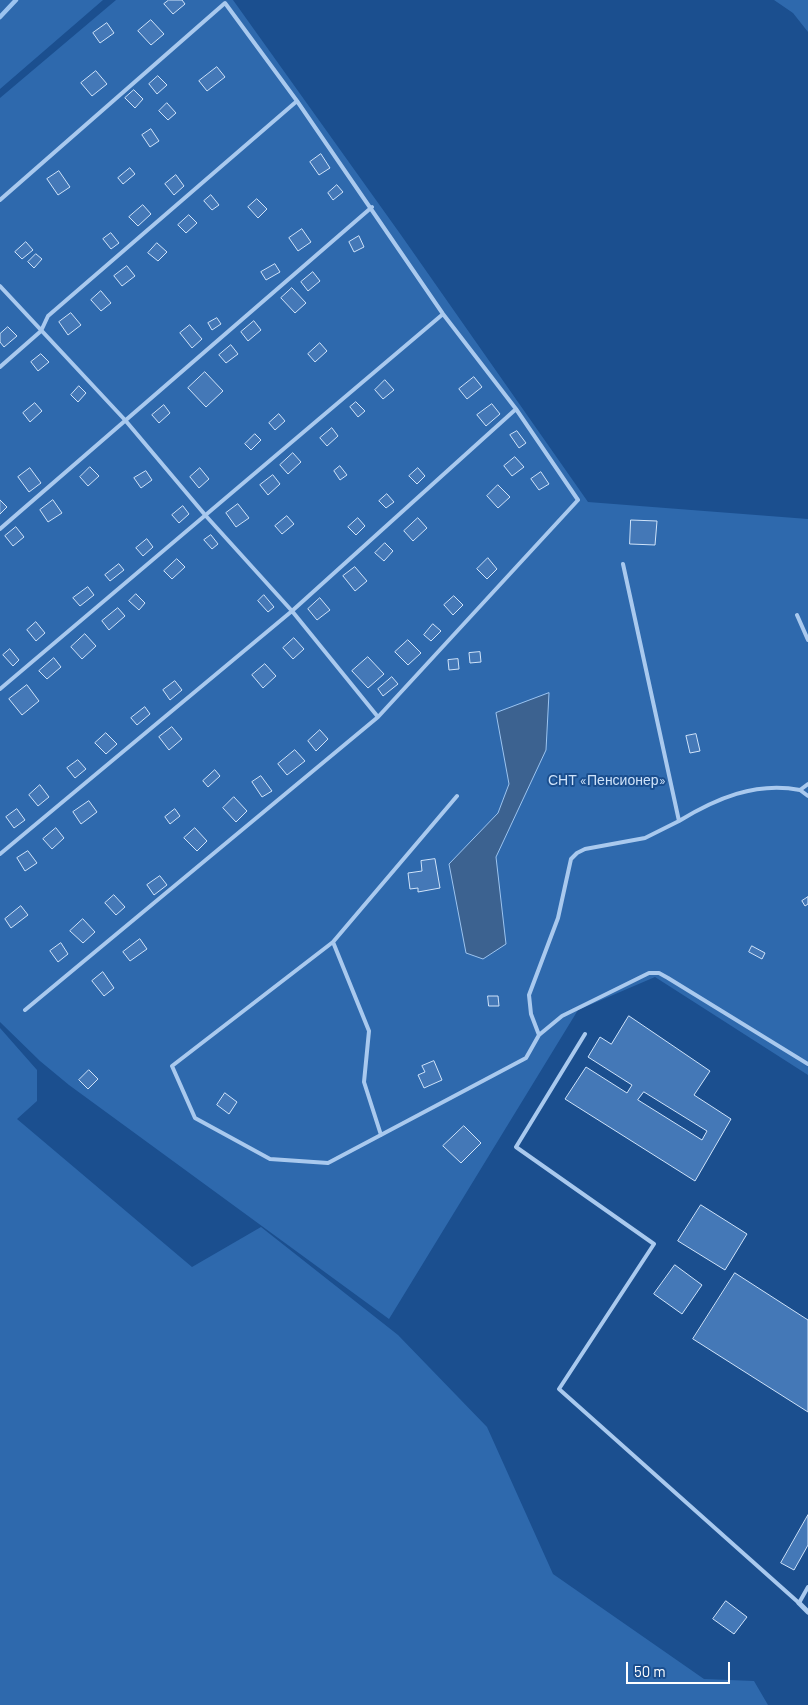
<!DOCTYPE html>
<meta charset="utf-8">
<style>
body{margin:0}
#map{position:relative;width:808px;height:1705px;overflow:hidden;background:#1b4f8f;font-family:Barlow,sans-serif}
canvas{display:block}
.scale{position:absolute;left:626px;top:1662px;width:104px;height:22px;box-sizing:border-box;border:2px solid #fff;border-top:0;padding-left:6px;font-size:15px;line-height:18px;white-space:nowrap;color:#fff;-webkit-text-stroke:4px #1b4f8f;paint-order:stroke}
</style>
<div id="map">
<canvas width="808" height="1705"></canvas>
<div class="scale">50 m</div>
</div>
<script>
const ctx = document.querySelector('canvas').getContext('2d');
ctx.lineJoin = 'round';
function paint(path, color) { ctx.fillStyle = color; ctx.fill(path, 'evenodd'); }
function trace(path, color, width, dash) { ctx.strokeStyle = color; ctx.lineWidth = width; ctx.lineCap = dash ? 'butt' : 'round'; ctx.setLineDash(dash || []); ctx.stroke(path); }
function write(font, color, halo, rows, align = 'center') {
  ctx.font = font + ' Barlow,sans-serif'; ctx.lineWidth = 4; ctx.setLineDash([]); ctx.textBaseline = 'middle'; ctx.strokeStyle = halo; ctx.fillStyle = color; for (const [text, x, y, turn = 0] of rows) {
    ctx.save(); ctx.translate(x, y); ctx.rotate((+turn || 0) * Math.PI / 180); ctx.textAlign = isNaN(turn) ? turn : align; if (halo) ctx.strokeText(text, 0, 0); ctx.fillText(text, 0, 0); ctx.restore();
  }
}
paint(new Path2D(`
 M0 0H103L0 89Z
 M116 0H233L401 235 588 502 808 519V1075L655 977 578 1010 389 1319 69 1085 40 1061 0 1022V98Z
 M774 0H808V32L793 13Z
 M0 1028 37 1070V1101L17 1119 192 1267 261 1227 398 1335 487 1427 553 1574 704 1679 754 1681 768 1705H0Z`), '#2e69ad');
const water = new Path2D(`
 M549 693 546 750 496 857 506 944 483 959 466 953 449 864 498 813 509 784 496 713Z`);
paint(water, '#3c6290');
trace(water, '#9cc4f0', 1);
trace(new Path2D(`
 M0 17 16 0`), '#9cc4f0', 4.5);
const building = new Path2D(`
 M169 0H182L185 4 173 14 164 4Z
 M151 20 164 34 151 45 138 31Z
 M107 23 114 33 100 43 93 33Z
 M217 67 225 77 207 91 199 81Z
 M96 71 107 84 92 96 81 83Z
 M158 76 167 85 157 94 149 84Z
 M134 90 143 99 135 108 125 98Z
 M167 103 176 113 168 120 159 111Z
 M151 129 159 141 150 147 142 135Z
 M321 154 330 168 319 175 310 162Z
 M130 168 135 174 123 184 118 178Z
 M59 171 70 187 58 195 47 179Z
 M176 175 184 186 174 195 165 184Z
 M337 185 343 192 333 200 328 193Z
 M211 195 219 205 212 210 204 201Z
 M257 199 267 209 258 218 248 207Z
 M143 205 151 214 138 226 129 217Z
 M189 215 197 223 186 233 178 225Z
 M302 229 311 242 298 251 289 238Z
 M111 233 119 243 111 249 103 239Z
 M359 236 364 247 354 252 349 242Z
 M26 242 33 250 22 259 15 252Z
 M157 243 167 252 158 261 148 253Z
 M36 254 42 259 34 268 28 262Z
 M275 264 280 272 266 280 261 272Z
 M127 266 135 276 122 286 114 276Z
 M313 272 320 281 308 291 301 282Z
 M292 288 306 303 295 313 281 298Z
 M101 291 111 303 101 311 91 300Z
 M71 313 81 325 68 335 59 322Z
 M217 318 221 324 212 330 208 323Z
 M254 321 261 330 248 341 241 332Z
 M190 325 202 339 192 348 180 333Z
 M8 327 17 336 4 347 0 342V334Z
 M320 343 327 351 315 362 308 354Z
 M231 345 238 354 226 363 219 355Z
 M41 354 49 362 38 371 31 362Z
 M205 372 223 391 206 407 188 388Z
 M474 377 482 387 467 399 459 389Z
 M385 380 394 390 383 399 375 390Z
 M79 386 86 393 78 402 71 395Z
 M356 402 365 411 358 417 350 407Z
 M35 403 42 411 30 422 23 413Z
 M492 404 500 414 486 426 477 415Z
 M164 405 170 413 159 423 152 415Z
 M279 414 285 421 275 430 269 423Z
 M332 428 338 436 327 446 320 438Z
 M517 431 526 443 519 448 510 435Z
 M255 434 261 440 251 450 245 444Z
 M293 453 301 462 288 474 280 465Z
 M515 457 524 467 512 476 504 466Z
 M340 466 347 475 340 480 334 471Z
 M90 467 99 476 88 486 80 477Z
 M30 468 41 483 29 492 18 477Z
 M200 468 209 479 199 488 190 477Z
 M418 468 425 476 417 484 409 476Z
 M146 471 152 480 141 488 134 478Z
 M541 472 549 484 539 490 531 479Z
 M273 475 280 484 268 495 260 485Z
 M498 485 510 497 498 508 487 496Z
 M387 494 394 502 386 508 379 501Z
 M0 500 7 507 0 514Z
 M53 500 62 513 48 522 40 510Z
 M238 504 249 518 236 527 226 513Z
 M183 506 189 514 179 523 172 515Z
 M287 516 294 524 282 534 275 526Z
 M358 518 365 526 356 535 348 527Z
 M418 518 427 528 413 541 404 531Z
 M631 520 657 521 655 545 630 544Z
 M16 527 24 537 13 546 5 536Z
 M211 535 218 544 212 549 204 540Z
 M147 539 153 547 143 556 136 548Z
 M385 543 393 551 384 561 375 553Z
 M488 558 497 569 487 579 477 569Z
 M177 559 185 567 172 579 164 571Z
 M119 564 124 570 110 581 105 575Z
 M355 567 367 581 355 591 343 576Z
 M88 587 94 595 80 606 73 598Z
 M136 594 145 603 139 610 129 601Z
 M264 595 274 607 268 612 258 601Z
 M454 596 463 605 453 615 444 605Z
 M320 598 330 610 317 620 308 609Z
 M118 608 125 616 109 630 102 621Z
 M36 622 45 633 36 641 27 630Z
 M433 624 441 631 431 641 424 635Z
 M85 634 96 646 82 659 71 647Z
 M294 638 304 649 293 659 283 648Z
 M408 640 421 653 408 665 395 652Z
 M10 649 19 660 13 666 3 655Z
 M480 652 481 662 470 663 469 653Z
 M368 657 384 674 368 688 352 671Z
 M54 658 61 667 47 679 39 671Z
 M458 659 459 669 449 670 448 660Z
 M265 664 276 676 263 688 252 675Z
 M392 677 398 684 383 696 378 689Z
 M175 681 182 690 170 700 163 690Z
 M27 685 39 701 22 715 9 699Z
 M145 707 150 714 137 725 131 718Z
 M172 727 182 739 169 750 159 737Z
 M320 730 328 739 316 751 308 741Z
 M106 733 117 744 106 754 95 743Z
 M696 734 700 751 690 753 686 736Z
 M295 750 305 761 287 775 278 764Z
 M78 760 86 769 75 778 67 768Z
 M215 770 220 776 208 787 203 781Z
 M261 776 272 791 262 797 252 782Z
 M40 785 49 797 38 806 29 795Z
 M234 797 247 811 236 822 223 808Z
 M89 801 97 812 81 824 73 812Z
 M17 809 25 820 14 828 6 817Z
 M175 809 180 816 170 824 165 817Z
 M56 828 64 838 52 849 43 839Z
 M195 828 207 841 197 851 184 838Z
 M28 851 37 863 25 871 17 858Z
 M435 859 440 888 418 892V888L410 889 408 873 422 871 421 861Z
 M160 876 167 885 154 895 147 885Z
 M114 895 125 907 116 915 105 903Z
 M808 897V904L805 906 802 901Z
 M21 906 28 915 11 928 5 919Z
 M83 919 95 932 83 943 70 931Z
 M140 939 147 949 130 961 123 952Z
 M61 943 68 954 58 962 50 951Z
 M752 946 765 953 762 959 749 952Z
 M103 972 114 988 104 996 92 981Z
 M488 996H498L499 1006H489Z
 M629 1016 710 1071 694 1095 731 1119 695 1181 565 1099 586 1067 627 1093 632 1085 588 1057 600 1037 611 1044ZM644 1092 707 1131 702 1140 638 1100Z
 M434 1061 442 1080 424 1088 418 1075 425 1072 422 1066Z
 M89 1070 98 1079 88 1089 79 1080Z
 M225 1093 237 1102 229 1114 217 1105Z
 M464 1126 481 1143 461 1163 443 1146Z
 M701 1205 747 1234 725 1270 678 1241Z
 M675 1265 702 1285 682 1314 654 1294Z
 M735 1273 808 1320V1412L693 1339Z
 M808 1515V1545L794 1570 781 1563Z
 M726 1601 747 1617 734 1634 713 1619Z`);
paint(building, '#4478b7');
trace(building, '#cfe3fa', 1);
trace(new Path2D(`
 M0 200 225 3 297 101 443 314 516 409 578 500 378 717 25 1010
 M0 286 125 420 206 516 292 611 378 717
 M0 367 41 331 48 316 297 101
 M0 529 372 207
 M797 615 808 640
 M0 689 443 314
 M808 784 800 790 808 796
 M457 796 333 942 172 1066 195 1118 270 1159 328 1163 526 1058 539 1035 562 1016 649 973H659L668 978 808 1064
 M679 821C715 799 756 781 800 790
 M0 854 292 611 516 409
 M333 942 369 1031 364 1082 381 1135
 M585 1034 516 1147 654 1244 559 1389 799 1603 808 1587
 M539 1035 531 1014 529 995 558 918 571 859 577 853 585 849 645 838 679 821 623 564`), '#a9c9ee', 4);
trace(new Path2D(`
 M799 1603 808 1612`), '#a9c9ee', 5);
write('14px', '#cfe3fa', '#1b4f8f', [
 ["СНТ «Пенсионер»",607,780]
]);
</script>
